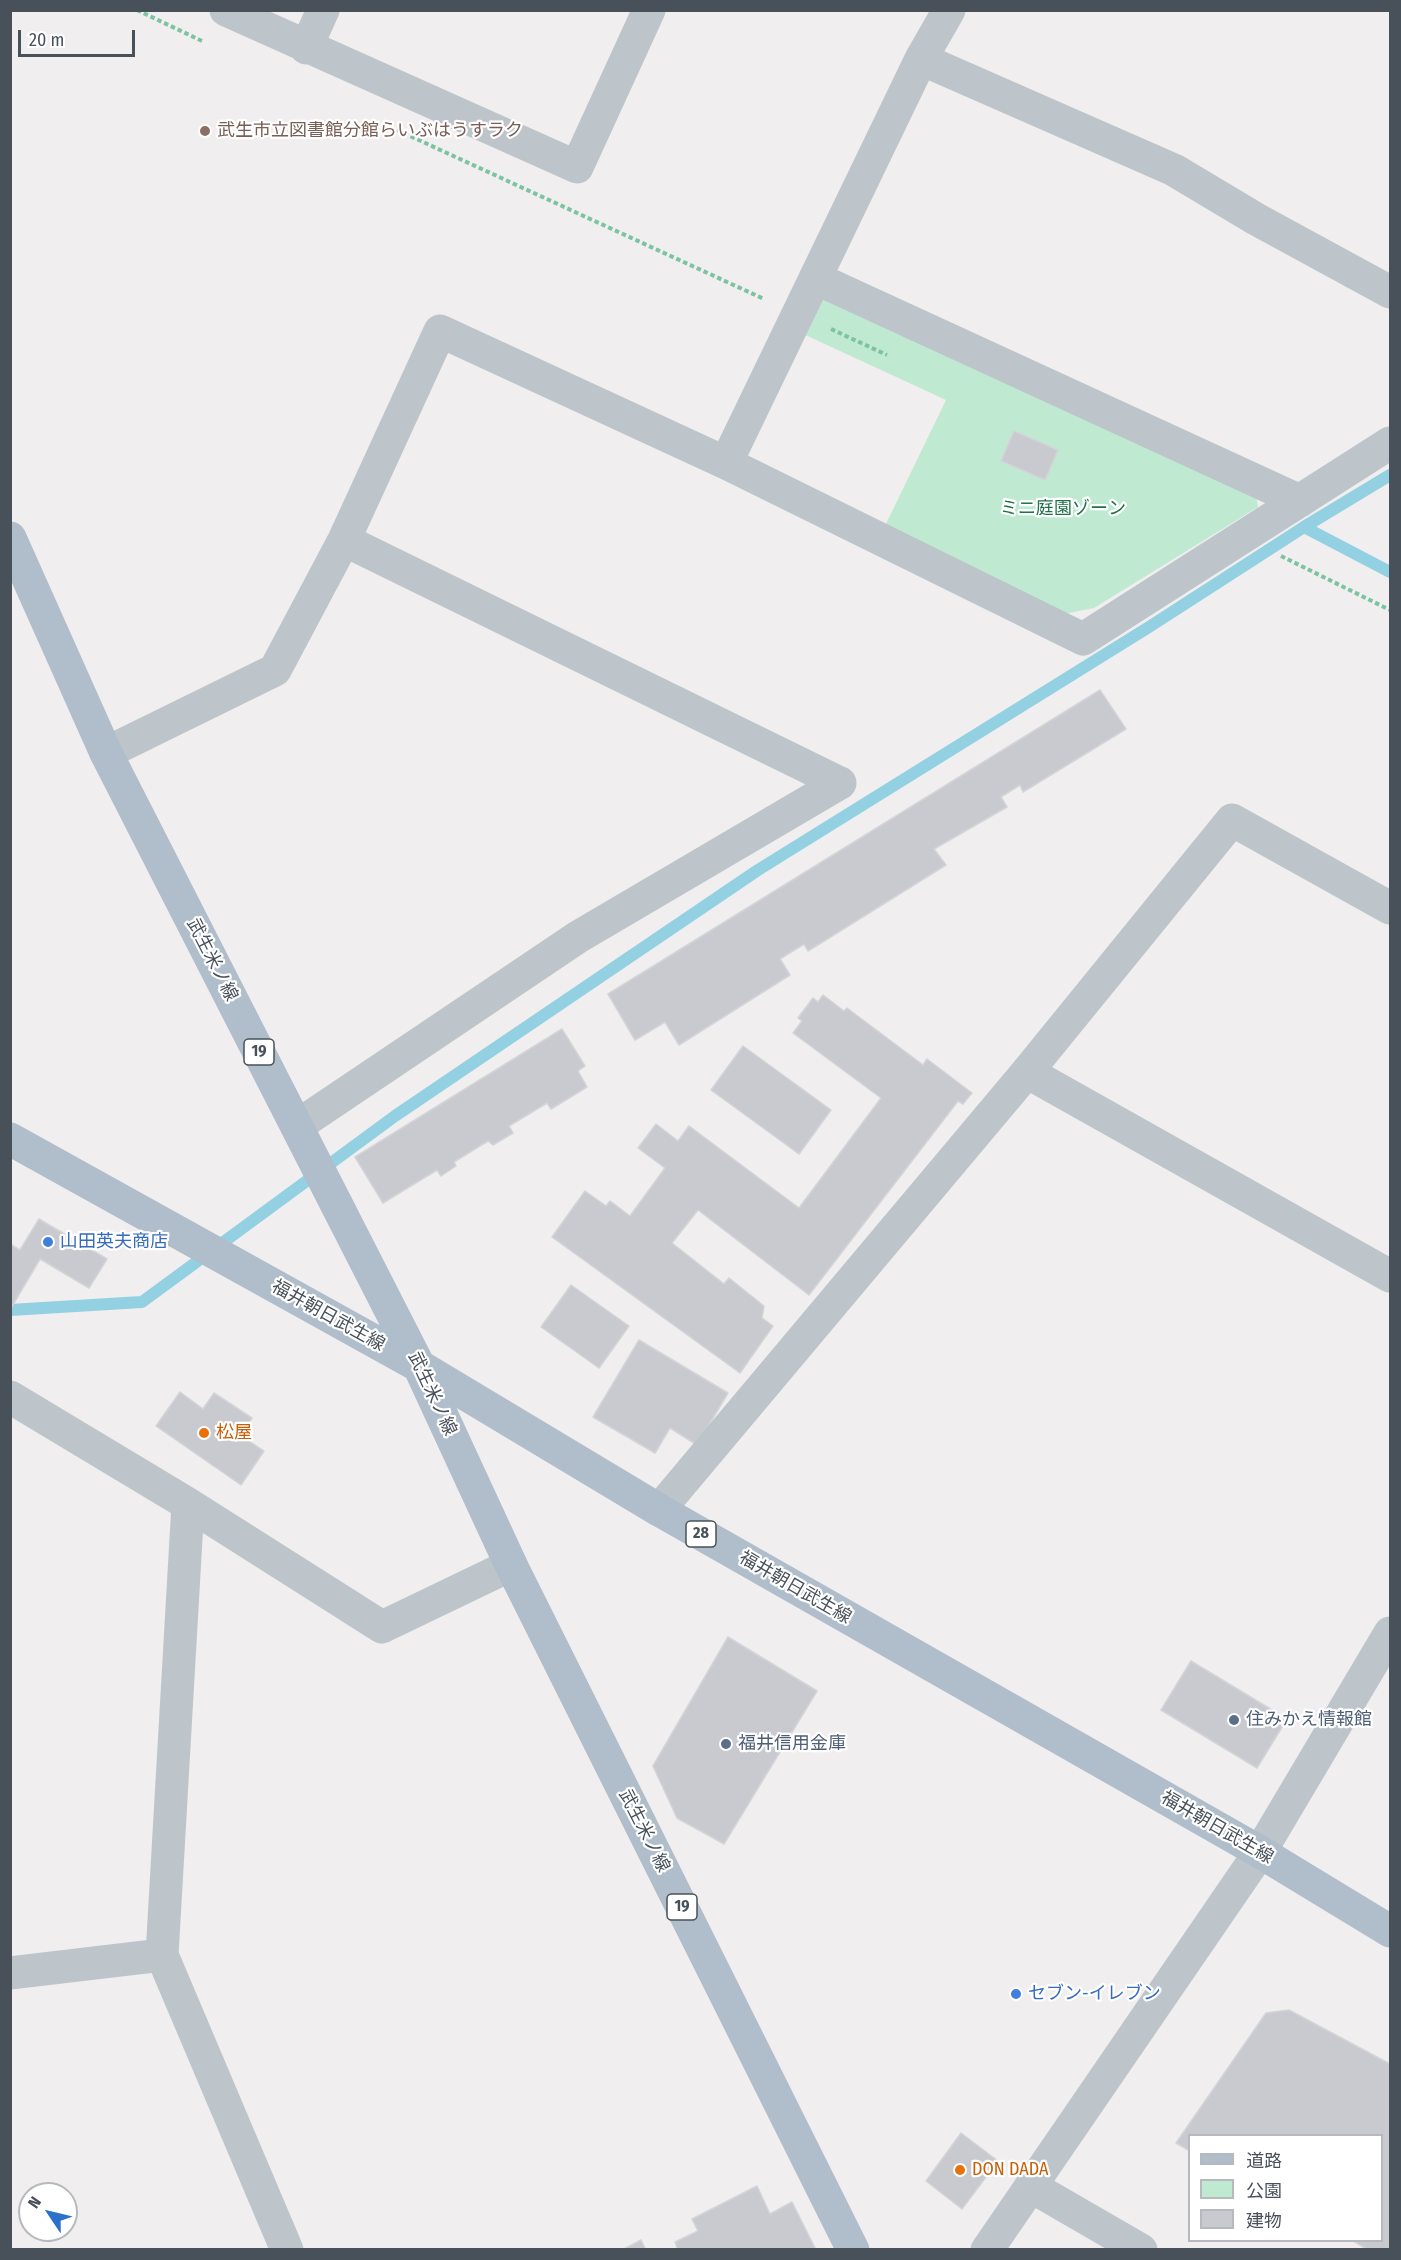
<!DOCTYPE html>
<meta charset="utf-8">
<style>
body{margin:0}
#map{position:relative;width:1401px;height:2260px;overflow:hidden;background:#f0eeee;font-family:"Fira Sans Condensed","Noto Sans JP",sans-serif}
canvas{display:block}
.frame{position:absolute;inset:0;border:12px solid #485159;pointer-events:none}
.legend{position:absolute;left:1188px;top:2134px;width:195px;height:108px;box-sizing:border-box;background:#fff;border:2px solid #b6b9bd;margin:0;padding:8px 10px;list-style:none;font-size:18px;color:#485159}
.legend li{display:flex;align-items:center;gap:12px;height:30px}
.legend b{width:30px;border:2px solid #b6b9bd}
.north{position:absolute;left:18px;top:2182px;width:60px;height:60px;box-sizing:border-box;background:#fff;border:2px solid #b6b9bd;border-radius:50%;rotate:305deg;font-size:16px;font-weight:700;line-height:24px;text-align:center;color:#485159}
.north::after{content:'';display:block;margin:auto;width:21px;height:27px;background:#2c70cb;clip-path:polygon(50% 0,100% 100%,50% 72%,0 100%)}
.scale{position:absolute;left:18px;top:30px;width:117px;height:27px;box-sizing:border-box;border:3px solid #485159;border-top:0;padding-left:8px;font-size:18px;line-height:21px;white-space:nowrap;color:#485159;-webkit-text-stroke:4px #fff;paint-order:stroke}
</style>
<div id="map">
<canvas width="1401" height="2260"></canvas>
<div class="frame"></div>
<ul class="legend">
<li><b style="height:8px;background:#b0bdca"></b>道路</li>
<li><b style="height:16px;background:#c0e9d1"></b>公園</li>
<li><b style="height:16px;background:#c9cad0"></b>建物</li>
</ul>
<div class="north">N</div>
<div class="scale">20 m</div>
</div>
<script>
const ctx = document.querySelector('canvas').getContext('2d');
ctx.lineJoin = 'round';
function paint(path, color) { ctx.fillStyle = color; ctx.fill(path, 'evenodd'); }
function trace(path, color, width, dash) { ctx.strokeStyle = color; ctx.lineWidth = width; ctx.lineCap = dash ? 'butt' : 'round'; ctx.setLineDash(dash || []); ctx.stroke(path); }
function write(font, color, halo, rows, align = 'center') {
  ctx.font = font + ' "Fira Sans Condensed","Noto Sans JP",sans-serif'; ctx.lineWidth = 4.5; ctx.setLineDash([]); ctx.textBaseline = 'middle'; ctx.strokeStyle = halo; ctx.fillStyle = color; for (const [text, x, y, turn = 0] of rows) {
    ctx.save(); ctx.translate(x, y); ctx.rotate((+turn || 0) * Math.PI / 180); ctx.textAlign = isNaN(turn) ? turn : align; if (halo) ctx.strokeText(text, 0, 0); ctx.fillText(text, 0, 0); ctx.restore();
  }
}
paint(new Path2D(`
 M819 293 1255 489 1258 507 1094 608 1059 615 884 528 946 400 801 333Z`), '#c0e9d1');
trace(new Path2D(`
 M1304 527 1390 572
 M10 1310 142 1302 395 1116 758 870 1149 627 1304 527 1390 475`), '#92d0e2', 12);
const building = new Path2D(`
 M1014 431 1058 450 1045 480 1001 461Z
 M1100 690 1126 729 1023 792 1020 785 1001 797 1007 807 934 849 946 865 808 951 804 944 780 959 790 975 679 1045 665 1022 635 1040 608 994Z
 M823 995 844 1011 847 1008 923 1065 927 1059 972 1093 963 1104 958 1101 809 1295 698 1210 672 1243 724 1284 729 1278 764 1306 762 1318 773 1326 740 1373 552 1237 585 1191 606 1206 610 1201 630 1216 665 1168 638 1148 656 1124 678 1141 689 1126 799 1208 881 1098 793 1033 802 1021 798 1018 813 998 818 1002Z
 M562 1029 585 1066 578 1071 587 1087 551 1109 547 1103 509 1126 513 1133 493 1145 488 1141 454 1162 456 1166 441 1176 437 1170 383 1203 355 1157Z
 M743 1046 831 1110 799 1154 711 1090Z
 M39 1219 107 1259 89 1288 40 1259 11 1308 10 1244 20 1250Z
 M571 1285 629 1326 599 1368 541 1327Z
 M639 1340 728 1393 697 1445 670 1428 655 1453 593 1417Z
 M180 1392 203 1409 214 1393 252 1418 240 1435 264 1451 241 1485 156 1426Z
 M728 1637 817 1691 724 1844 677 1818 653 1766Z
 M1191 1661 1287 1719 1257 1768 1161 1710Z
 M1289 2010 1390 2064V2250H1368L1352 2240H1382V2136H1190V2151L1176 2143 1266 2013Z
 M961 2133 998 2161 962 2209 926 2181Z
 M757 2186 770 2214 792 2202 816 2250H678L675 2242 698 2231 692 2219Z
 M641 2240 646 2250H622Z`);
paint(building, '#c9cad0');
trace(building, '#d2d4d8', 1.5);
trace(new Path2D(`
 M137 10 202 41
 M397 130 764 299
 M831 329 887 355
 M1281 556 1390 610`), '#7cc4a1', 4, [4.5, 3]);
trace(new Path2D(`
 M226 10 577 167 649 10
 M306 48 323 10
 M921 59 1174 170 1256 219 1390 292
 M815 278 1300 501
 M726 463 921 59 949 10
 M344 540 840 783
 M106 753 275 670 344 540 440 331 726 463 1083 639 1390 443
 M1027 1072 1390 1276
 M297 1126 578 937 840 783
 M10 1397 188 1504 382 1627 511 1565
 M188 1504 162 1955 287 2250
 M659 1510 1027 1072 1232 820 1390 908
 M10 1973 162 1955
 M1032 2187 1141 2250
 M987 2250 1260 1852 1390 1633`), '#bdc5cb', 33);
trace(new Path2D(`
 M10 538 106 753 419 1366 511 1565 853 2250
 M10 1139 419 1366 659 1510 1260 1852 1390 1931`), '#b0bdca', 33);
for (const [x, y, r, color] of [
 [205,131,6,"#8d6e63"],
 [48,1242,6,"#3f7fe0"],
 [204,1433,6,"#e8710a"],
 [1234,1720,6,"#5c6f8a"],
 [726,1744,6,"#5c6f8a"],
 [1016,1994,6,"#3f7fe0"],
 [960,2170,6,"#e8710a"]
]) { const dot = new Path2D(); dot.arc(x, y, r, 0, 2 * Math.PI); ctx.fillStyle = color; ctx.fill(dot); trace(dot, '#fff', 2); }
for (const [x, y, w] of [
 [259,1052,30],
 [701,1534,30],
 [682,1907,30]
]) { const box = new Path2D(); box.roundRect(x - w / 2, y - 13, w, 26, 4.5); ctx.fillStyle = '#fff'; ctx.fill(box); trace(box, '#485159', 1.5); }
write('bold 16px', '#485159', null, [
 ["19",259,1052],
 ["28",701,1534],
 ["19",682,1907]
]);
write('18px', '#785e54', '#fff', [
 ["武生市立図書館分館らいぶはうすラク",217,131]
], 'left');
write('18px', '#21724a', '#fff', [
 ["ミニ庭園ゾーン",1063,509]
]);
write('18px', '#485159', '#fff', [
 ["武生米ノ線",212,960,63],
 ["福井朝日武生線",328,1316,29],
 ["武生米ノ線",432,1394,65],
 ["福井朝日武生線",795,1588,30],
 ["福井朝日武生線",1217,1828,30],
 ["武生米ノ線",644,1831,63]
]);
write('18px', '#366cbe', '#fff', [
 ["山田英夫商店",60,1242],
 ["セブン-イレブン",1028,1994]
], 'left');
write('18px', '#c56008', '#fff', [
 ["松屋",216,1433],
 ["DON DADA",972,2170]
], 'left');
write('18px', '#4e5e75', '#fff', [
 ["住みかえ情報館",1246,1720],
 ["福井信用金庫",738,1744]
], 'left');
</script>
